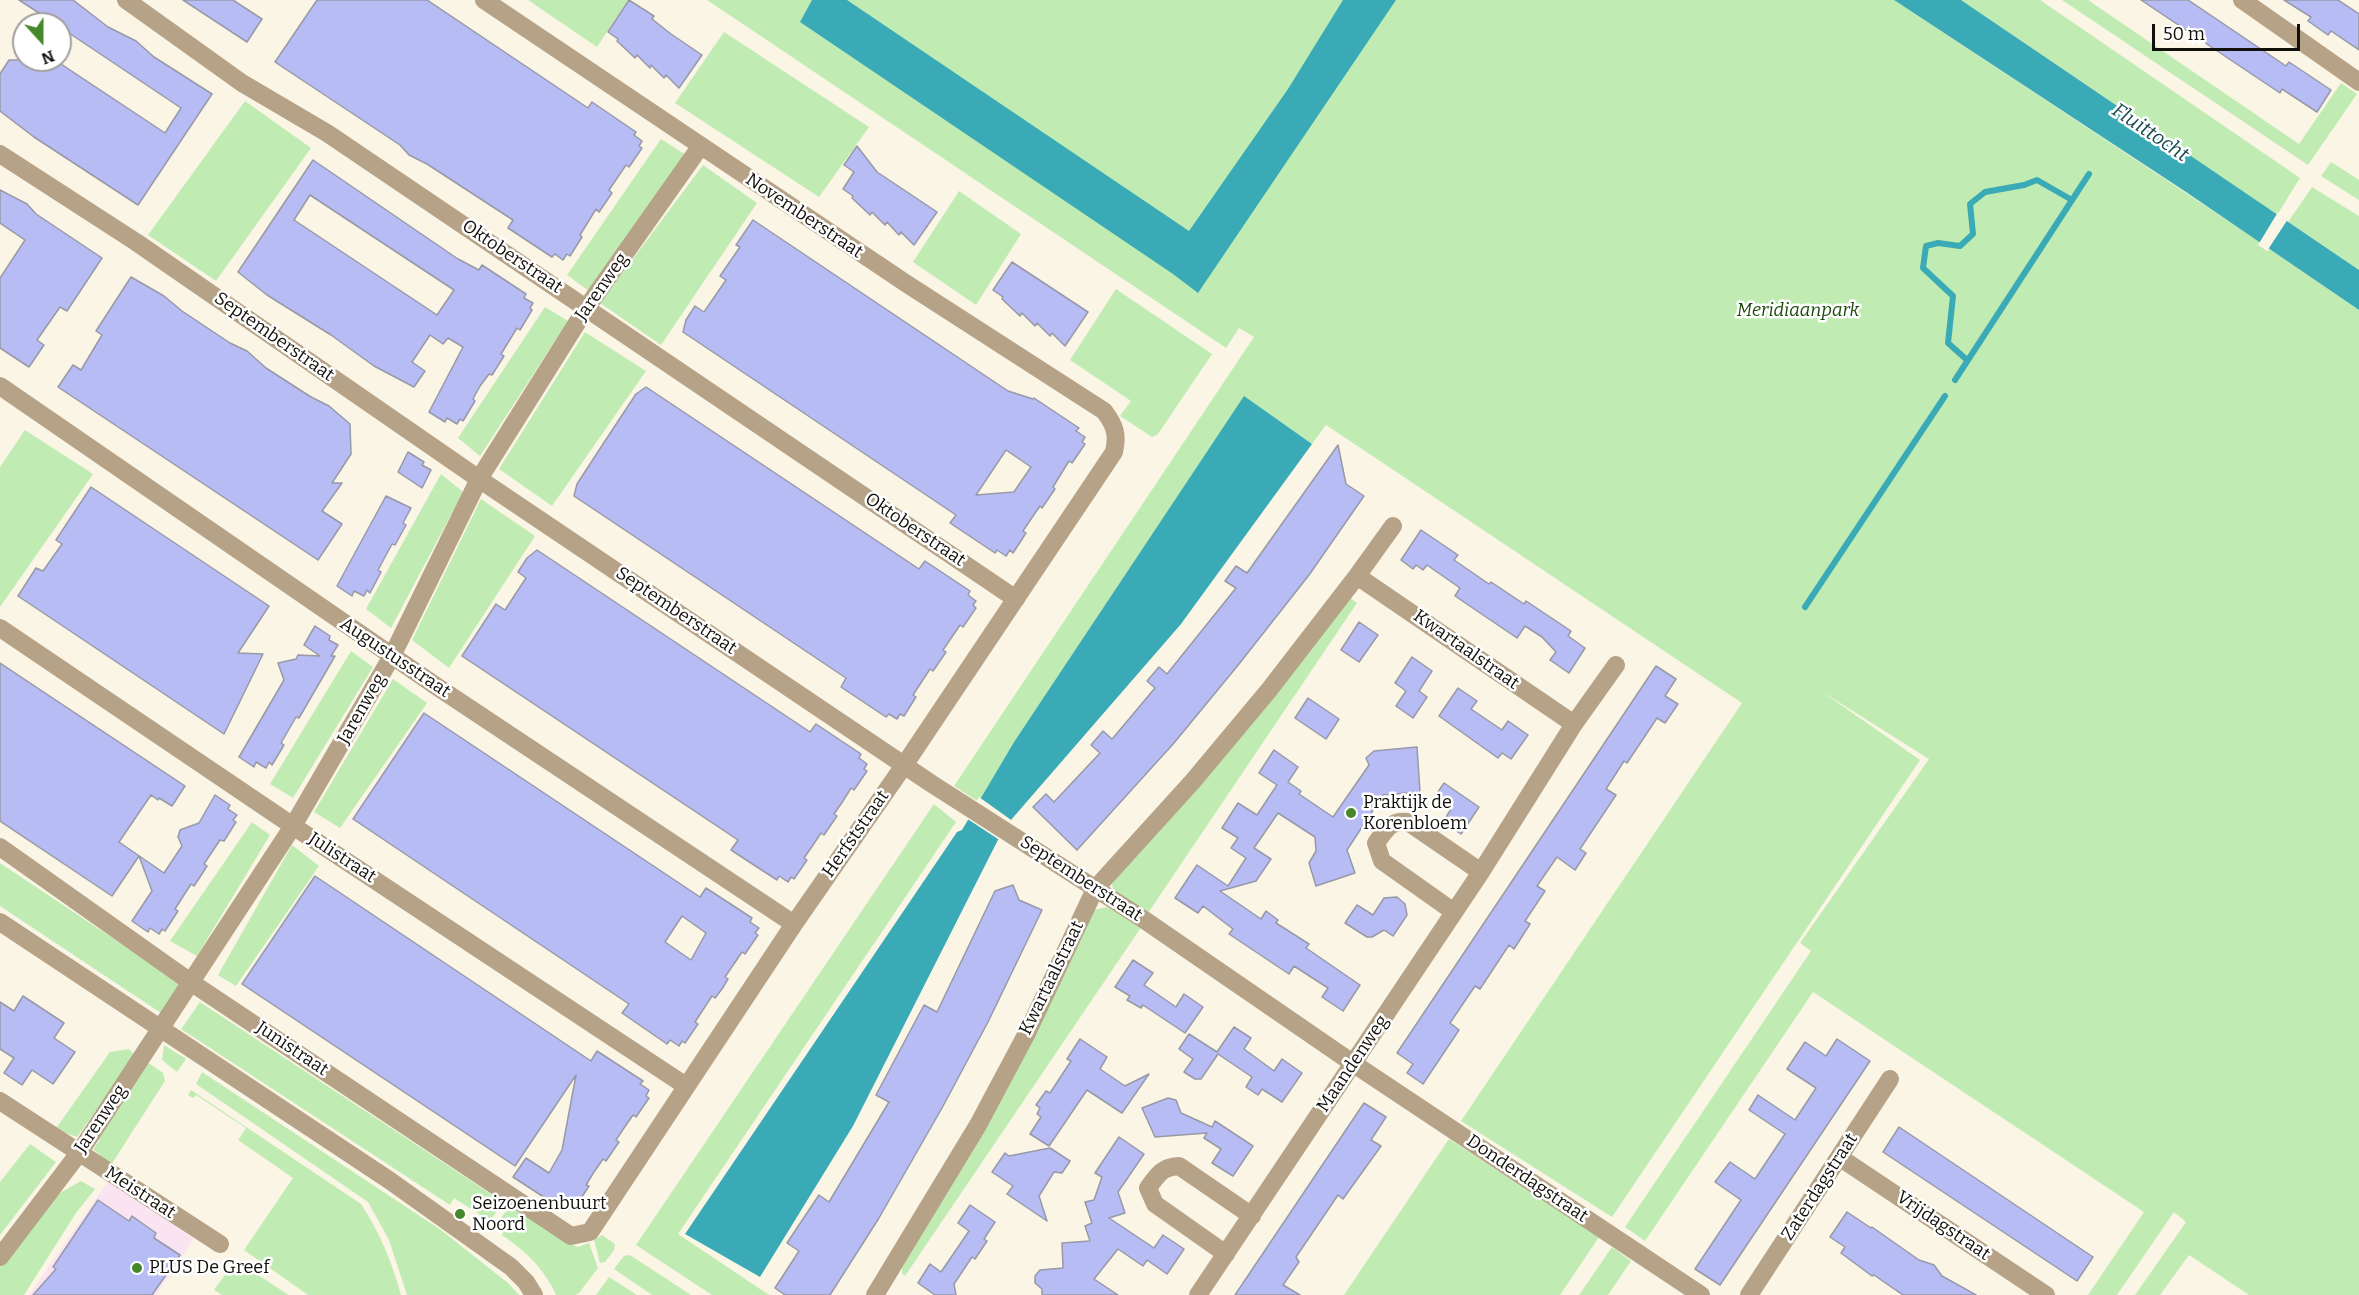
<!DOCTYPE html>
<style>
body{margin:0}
#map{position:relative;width:2359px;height:1295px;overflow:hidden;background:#fbf5e6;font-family:Bitter,serif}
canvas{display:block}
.north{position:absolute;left:12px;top:12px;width:60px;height:60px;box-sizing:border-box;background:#fff;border:2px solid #a09f9d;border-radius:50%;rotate:159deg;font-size:16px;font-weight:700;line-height:24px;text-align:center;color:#12100b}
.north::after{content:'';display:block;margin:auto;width:21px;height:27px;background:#458729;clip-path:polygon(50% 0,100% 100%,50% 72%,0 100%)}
.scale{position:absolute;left:2152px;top:24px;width:148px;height:27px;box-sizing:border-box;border:3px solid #12100b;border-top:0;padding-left:8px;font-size:18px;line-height:21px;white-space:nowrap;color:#12100b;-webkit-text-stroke:4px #fff;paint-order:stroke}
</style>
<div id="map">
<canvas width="2359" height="1295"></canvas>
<div class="north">N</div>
<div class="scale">50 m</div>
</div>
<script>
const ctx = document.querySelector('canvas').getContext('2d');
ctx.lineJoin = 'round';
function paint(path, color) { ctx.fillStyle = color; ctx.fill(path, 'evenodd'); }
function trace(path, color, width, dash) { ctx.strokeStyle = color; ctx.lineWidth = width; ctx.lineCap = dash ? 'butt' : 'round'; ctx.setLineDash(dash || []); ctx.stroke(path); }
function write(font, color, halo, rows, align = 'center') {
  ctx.font = font + ' Bitter,serif'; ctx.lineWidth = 5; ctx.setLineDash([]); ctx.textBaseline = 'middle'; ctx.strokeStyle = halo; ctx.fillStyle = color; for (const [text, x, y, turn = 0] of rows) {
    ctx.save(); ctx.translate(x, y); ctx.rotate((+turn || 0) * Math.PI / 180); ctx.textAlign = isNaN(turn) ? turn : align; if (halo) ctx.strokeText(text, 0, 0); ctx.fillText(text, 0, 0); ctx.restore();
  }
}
paint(new Path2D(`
 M109 1180 194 1239 156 1295H29Z`), '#fbe4f2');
paint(new Path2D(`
 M528 0H628L597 47Z
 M707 0H1894L2260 242 2259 245 2268 251 2270 249 2359 310V1295H2249L2189 1255 2160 1295H2135L2186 1222 2174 1212 2117 1295H2088L2144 1212 1813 992 1645 1241 1625 1227 1811 951 1800 943 1929 759 1821 691 1920 760 1612 1217 1461 1121 1742 703 1326 425 1312 444 1244 397 1014 742 979 802 954 786 1254 337 1239 328 1226 348Z
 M1961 0H2040L2300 178 2277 215Z
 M2062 0H2088L2299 144 2341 83 2357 94 2308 165Z
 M724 32 869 127 819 197 675 103Z
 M245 101 311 148 216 281 148 235Z
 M661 139 686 155 589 291 567 275Z
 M2331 162 2359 180V200L2321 176Z
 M703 165 757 203 661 345 600 303Z
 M2312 187 2359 216V270L2288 222Z
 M959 191 1021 234 976 305 913 262Z
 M1116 289 1212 354 1158 434 1152 437 1120 416 1131 401 1070 360Z
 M545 307 568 321 480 456 458 438Z
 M585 332 646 371 552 506 499 469Z
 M25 430 93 474 0 607V467Z
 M441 474 463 492 391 628 366 609Z
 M481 499 535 536 449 668 412 640Z
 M1349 597 1357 603 1146 916 1114 893 1112 884 1114 880Z
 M351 651 373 667 293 798 270 784Z
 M393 679 427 703 340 828 314 812Z
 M934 804 956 822 678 1234 769 1295H712L636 1245Z
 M252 822 270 835 197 956 170 941Z
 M292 845 319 866 236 986 218 975Z
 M0 863 183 985 164 1015 0 906Z
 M1107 907 1142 926 905 1276 902 1273V1268L962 1167 1094 910Z
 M200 1002 503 1202 490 1221 454 1198 450 1205 181 1029Z
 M164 1045 186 1059 177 1072 162 1060Z
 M129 1049 135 1056 77 1137 63 1132 57 1127 110 1052Z
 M147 1062 163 1073 165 1081 111 1165 93 1149 100 1140 95 1137Z
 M202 1072 441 1230 508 1283 519 1295H407L389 1240 368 1202 196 1084Z
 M191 1090 361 1204C380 1233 392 1262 401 1295H308L244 1250 293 1178 238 1140 246 1128 196 1095 193 1098 188 1095Z
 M1449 1139 1599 1237 1560 1295H1344Z
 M30 1144 56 1162 0 1235V1182Z
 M81 1181 95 1189 76 1213 24 1295H0V1267L54 1192 60 1193Z
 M511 1205 568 1243 578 1247 589 1243 598 1268 579 1293 575 1295H556C544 1268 526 1252 502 1235L504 1230 496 1224Z
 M602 1235 615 1244 614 1250 605 1262 600 1263 594 1240Z
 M1612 1247 1631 1261 1608 1295H1579Z
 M630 1255 691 1295H652L614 1269 624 1256Z
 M235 1261H236L289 1295H222L214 1290Z
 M609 1277 637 1295H596Z`), '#c0ecb4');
paint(new Path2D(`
 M812 0H847L1189 231 1288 89 1343 0H1396L1198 293 1173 274 800 22Z
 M1894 0H1961L2359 270V310L2186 192Z
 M1244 396 1312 444 1181 624 1004 828 853 1126 760 1277 685 1234 957 832 962 830 1014 742Z`), '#3aaab7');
paint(new Path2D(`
 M2278 212 2288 219 2267 251 2258 245Z
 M979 797 1014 822 1001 841 966 818Z`), '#fbf5e6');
trace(new Path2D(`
 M1967 360 1948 343 1953 296 1923 268 1926 246 1938 243 1960 246 1973 234 1970 204 1985 192 2024 185 2037 180 2072 200
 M1955 380 2089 174
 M1805 607 1945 396`), '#3aaab7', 6);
const building = new Path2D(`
 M19 0H73L108 27 136 41 154 57 212 94 138 205 34 137 0 111V74L9 60H55L165 133 181 108 60 27V24H56Z
 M183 0H233L262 19 247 42Z
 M317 0H427L588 108 592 102 636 132 634 135 642 141 639 146 642 148 629 167 626 165 609 190 612 193 599 212 596 209 580 235 582 237 570 256 567 254 563 260 555 254 552 257 508 228 513 220 427 164 409 155 400 145 275 62Z
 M629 0 654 16 652 19 671 34 702 55 679 88 666 75 664 78 651 65 650 68 637 55 635 58 617 41 618 39 608 32Z
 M2141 0H2188L2286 66 2289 62 2331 90 2317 112 2282 89 2280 93Z
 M2284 0H2338L2359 14V50L2331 31 2328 35 2308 21 2311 17Z
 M857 146 877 172 937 212 914 245 901 232 899 235 887 222 885 225 872 212 870 215 852 198 853 196 843 189 854 172 844 165Z
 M313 160 458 259 479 270 482 265 526 294 524 298 533 303 530 308 532 310 520 330 517 328 501 354 504 356 492 375 489 374 480 386 473 399 475 401 463 421 460 419 457 424 447 418 445 422 429 412 463 347 448 338 443 344 430 335 412 362 425 371 414 387 374 366 331 335 267 295 238 272ZM310 195 454 290 437 315 294 220Z
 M0 190 27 204 36 214 102 258 67 311 60 307 37 340 44 345 29 367 0 348V278L25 240 0 223Z
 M753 220 1008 391 1033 399 1034 398 1079 428 1076 431 1085 437 1082 442 1085 444 1072 463 1069 461 1053 487 1055 489 1042 508 1040 506 1031 519 1023 531 1026 533 1013 553 1010 550 1006 556 997 550 995 553 950 523 956 515 683 332 686 320 695 306 704 312 726 280 720 276 740 247 736 245ZM1006 450 1031 467 1022 480 1014 492 976 495Z
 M1012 262 1088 312 1065 346 1052 333 1050 336 1037 323 1035 326 1022 313 1020 316 1002 299 1003 297 993 290Z
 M131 277 164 296 182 311 230 343 247 351 266 368 311 397 329 406 350 424 351 454 332 483H342L322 511 342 524 318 560 58 387 73 365 81 370 102 335 96 331Z
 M646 387 919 569 925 561 970 591 968 595 976 601 973 605 976 608 963 627 960 625 943 650 946 652 933 671 930 669 913 695 916 697 904 716 900 714 897 719 889 714 886 717 841 687 846 678 574 496 577 484 605 441 636 394Z
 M1338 445 1346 484 1364 496 1309 575 1239 664 1174 743 1077 850 1033 807 1046 794 1054 802 1100 753 1091 745 1103 731 1112 739 1113 738 1155 688 1147 681 1159 667 1167 674 1236 588 1225 581 1236 566 1247 573Z
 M408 452 424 462 422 465 431 470 422 488 398 472Z
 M91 487 269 606 238 653 263 654 224 734 18 596 36 568 43 571 62 544 56 540Z
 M386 496 411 508 403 523 406 525 395 545 392 544 378 570 381 572 370 593 367 590 364 596 354 591 352 596 337 586Z
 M1421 530 1458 555 1454 560 1489 584 1491 582 1524 604 1526 601 1571 631 1568 636 1585 648 1569 673 1550 660 1556 652 1542 637 1525 626 1517 638 1455 596 1460 588 1427 565 1423 570 1416 565 1413 569 1401 560Z
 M537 550 810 732 816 724 861 754 859 758 867 764 864 769 867 771 854 790 851 788 843 801 834 814 837 816 824 835 821 833 813 845 804 858 807 860 794 879 791 877 788 882 779 876 777 880 731 850 738 840 462 656 496 604 505 610 526 578 518 572 527 558Z
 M1359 622 1378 635 1359 662 1341 650Z
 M315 626 330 636 329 640 338 645 331 656H335L299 718 296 717 281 743 284 745 272 765 269 762 266 768 256 762 254 767 239 757 284 680 278 663 296 659 298 655 320 656 304 645Z
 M1412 657 1432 671 1419 691 1427 697 1413 718 1396 706 1406 691 1395 683Z
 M0 663 185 786 172 806 159 798 158 800 151 795 119 842 164 873 182 846 178 837 180 830 199 823 215 795 230 805 228 809 237 815 233 820 236 822 224 841 220 840 204 864 207 866 200 877 194 886 191 884 175 909 178 911 165 931 162 929 159 934 150 928 148 932 132 921 152 891 139 856 112 896 0 821Z
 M1656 666 1676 679 1665 696 1678 704 1665 723 1657 718 1627 763 1624 761 1606 789 1616 795 1580 849 1586 853 1575 870 1557 857 1537 886 1545 891 1525 921 1530 924 1514 949 1509 945 1480 989 1475 986 1450 1023 1459 1030 1423 1084 1407 1073 1413 1064 1397 1053Z
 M1458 688 1477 701 1471 709 1502 730 1508 721 1528 735 1511 759 1502 753 1498 758 1439 716Z
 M1308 698 1339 719 1326 739 1295 718Z
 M424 713 700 897 706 888 752 918 750 922 759 928 755 933 758 935 745 954 742 952 725 977 728 979 722 989 715 998 712 996 695 1022 698 1024 685 1043 682 1041 679 1046 670 1040 667 1044 622 1013 629 1004 353 819ZM682 916 706 933 691 960 665 942Z
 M1417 747 1420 792 1383 795 1347 850 1355 873 1316 886 1309 863 1316 851 1315 837 1278 813 1254 848 1271 859 1256 881 1220 891 1261 919 1266 911 1278 920 1276 923 1309 944 1306 948 1360 985 1343 1011 1322 997 1328 988 1294 966 1289 974 1229 934 1233 929 1203 906 1198 913 1175 898 1197 865 1228 886 1246 858 1231 848 1238 838 1222 828 1238 803 1257 815 1277 785 1259 773 1274 750 1298 767 1288 782 1301 791 1299 794 1333 817 1369 765 1366 758 1374 751Z
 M1444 783 1479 807 1461 834 1443 822 1451 809 1434 798Z
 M315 876 591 1061 597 1051 643 1081 640 1084 649 1090 646 1096 649 1098 636 1117 633 1115 624 1128 616 1140 619 1142 606 1161 603 1159 594 1172 586 1185 589 1186 576 1206 573 1204 570 1209 561 1203 559 1207 513 1177 526 1158 549 1173 562 1150 576 1075 515 1166 242 984Z
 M1013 885 1019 900 1042 910 988 1022 942 1108 879 1218 830 1295H785L775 1288 799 1251 787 1243 819 1195 829 1202 889 1102 876 1095 924 1005 937 1012 995 891Z
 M1397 897 1405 904 1407 915 1393 936 1384 930 1372 937H1367L1345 923 1357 905 1373 915 1384 898Z
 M1133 960 1153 973 1144 985 1176 1007 1184 994 1203 1007 1185 1033 1143 1005 1141 1008 1127 1000 1130 996 1115 987Z
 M23 996 64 1023 54 1038 75 1052 53 1084 32 1070 22 1085 4 1073 14 1058 0 1049V1002L14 1011Z
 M1234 1027 1251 1038 1244 1049 1274 1071 1282 1059 1302 1073 1282 1102 1262 1089 1258 1095 1246 1087 1252 1077 1218 1054 1201 1079H1195L1184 1072 1193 1059 1179 1049 1189 1034 1217 1052Z
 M1080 1039 1107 1057 1100 1069 1125 1086 1149 1074 1122 1113 1087 1090 1049 1146 1030 1134 1041 1117 1037 1114 1040 1108 1036 1105 1046 1091 1050 1093 1071 1061 1067 1059Z
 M1837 1039 1870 1061 1720 1285 1695 1269 1741 1200 1715 1182 1730 1162 1755 1179 1785 1134 1749 1110 1758 1095 1795 1120 1816 1088 1787 1069 1805 1042 1826 1056Z
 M1168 1098 1176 1100 1181 1113 1212 1127 1215 1121 1253 1146 1233 1176 1212 1163 1221 1149 1204 1138 1207 1133 1155 1137 1142 1108Z
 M1364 1103 1386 1117 1371 1140 1381 1146 1343 1199 1338 1195 1296 1257 1299 1262 1283 1285 1300 1295H1235Z
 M1899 1127 2093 1257 2077 1281 1883 1152Z
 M1119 1137 1144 1154 1118 1192 1125 1213 1109 1218 1154 1248 1163 1235 1184 1249 1167 1274 1147 1260 1143 1266 1118 1249 1094 1279 1118 1295H1042V1289L1035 1283V1276L1040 1270 1063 1268 1062 1243 1090 1241 1085 1226 1092 1223 1085 1202 1094 1200 1102 1177 1095 1173Z
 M1050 1148 1070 1161 1062 1173 1054 1172 1039 1196 1047 1221 1007 1194 1013 1186 992 1172 1005 1153 1009 1156Z
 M98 1200 129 1221 132 1216 156 1233 154 1238 180 1255 152 1295H33L56 1269 53 1267Z
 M970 1205 995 1222 984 1239 987 1241 975 1259 972 1257 954 1284 956 1295H935L918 1283 930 1264 941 1272 969 1231 958 1223Z
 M1847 1212 1871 1228 1872 1227 1919 1260 1934 1265 1942 1276 1976 1295H1903L1874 1275 1872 1276 1841 1253 1845 1247 1830 1237Z`);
paint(building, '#b7bcf5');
trace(building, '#9799a7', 1.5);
trace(new Path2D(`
 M126 0 242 83 327 133 1016 599
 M2242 0 2359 82
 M0 154 136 242 479 479 932 784 1143 919 1354 1064 1701 1295
 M0 386 436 686 794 924
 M1357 576 1393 526
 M0 628 293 826 686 1086
 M0 847 192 983 571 1236 590 1232 794 924 905 764 1114 452C1118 435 1115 425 1104 411L907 284 484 0
 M1454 912 1382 861 1376 843C1386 830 1390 820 1408 822L1481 872
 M0 922 389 1180 511 1267 526 1282 534 1295
 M0 1101 220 1244
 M1839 1157 2046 1295
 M1226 1254 1155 1204 1148 1188C1158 1174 1162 1167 1179 1166L1252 1216
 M0 1257 79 1153 293 826 392 656 479 479 587 307 700 147
 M875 1295 978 1125 1027 1033 1095 889 1193 781 1269 690 1357 576 1574 724
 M1198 1295 1481 872 1574 724 1616 665
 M1749 1295 1890 1079`), '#b6a387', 18);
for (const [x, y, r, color] of [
 [1351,813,6,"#458729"],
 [460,1214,6,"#458729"],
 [137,1268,6,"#458729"]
]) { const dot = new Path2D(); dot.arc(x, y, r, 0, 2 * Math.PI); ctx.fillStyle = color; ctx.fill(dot); trace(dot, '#fff', 2); }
write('18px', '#12100b', '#fff', [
 ["Novemberstraat",804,216,34],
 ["Oktoberstraat",512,257,34],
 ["Jarenweg",602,287,-55],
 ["Septemberstraat",274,337,35],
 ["Oktoberstraat",915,530,34],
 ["Septemberstraat",676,611,34],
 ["Kwartaalstraat",1466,650,35],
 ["Augustusstraat",395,658,34],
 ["Jarenweg",362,709,-60],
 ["Herfststraat",856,834,-55],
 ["Julistraat",342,858,33],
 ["Septemberstraat",1081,879,33],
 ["Kwartaalstraat",1052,978,-64],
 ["Junistraat",292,1049,34],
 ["Maandenweg",1353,1064,-56],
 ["Jarenweg",101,1119,-56],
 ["Donderdagstraat",1527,1179,34],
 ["Zaterdagstraat",1820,1187,-57],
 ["Meistraat",140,1193,33],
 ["Vrijdagstraat",1943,1226,34]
]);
write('italic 18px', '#1a490a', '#fff', [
 ["Meridiaanpark",1798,311]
]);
write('18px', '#12100b', '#fff', [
 ["Praktijk de",1363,803],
 ["Korenbloem",1363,824],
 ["Seizoenenbuurt",472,1204],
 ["Noord",472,1225],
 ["PLUS De Greef",149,1268]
], 'left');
write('italic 20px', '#1b4b50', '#fff', [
 ["Fluittocht",2150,133,34]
]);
</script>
